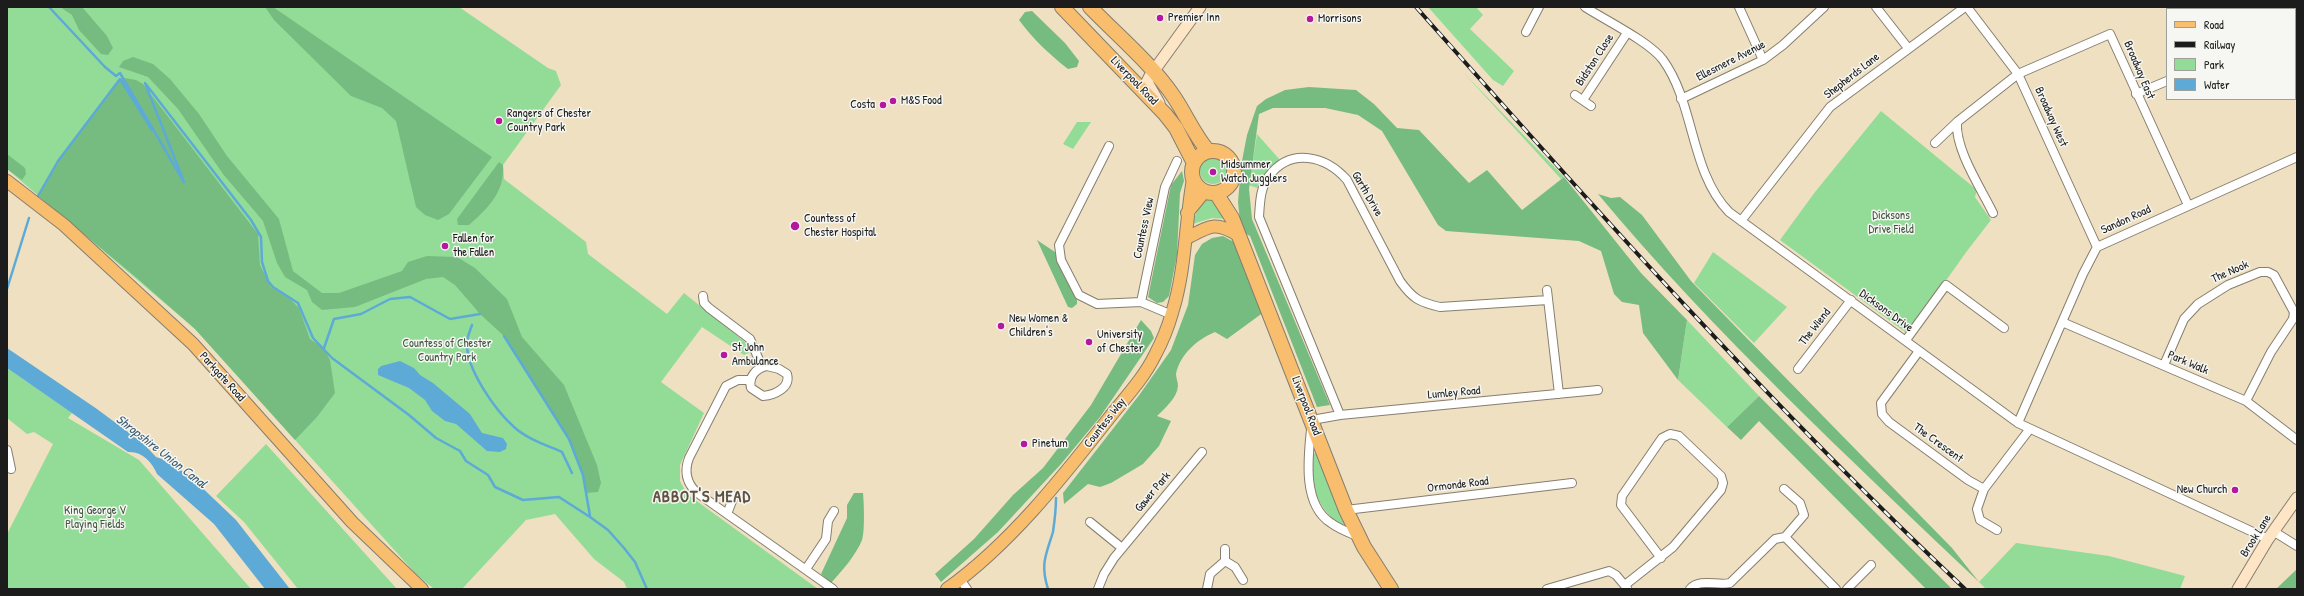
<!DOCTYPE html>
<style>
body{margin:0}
#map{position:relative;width:2304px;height:596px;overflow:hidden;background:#efe0c2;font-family:"Patrick Hand",sans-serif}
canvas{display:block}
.frame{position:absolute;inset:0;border:8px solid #1c1c1c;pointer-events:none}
.legend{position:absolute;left:2166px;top:8px;width:130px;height:92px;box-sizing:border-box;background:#f6f6f2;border:1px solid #9f9f9c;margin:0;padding:5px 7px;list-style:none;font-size:12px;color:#1c1c1c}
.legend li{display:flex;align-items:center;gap:8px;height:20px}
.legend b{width:20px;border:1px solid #9f9f9c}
</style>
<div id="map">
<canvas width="2304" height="596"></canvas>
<div class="frame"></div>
<ul class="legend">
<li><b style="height:5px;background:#f9be6d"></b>Road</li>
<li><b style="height:5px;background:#1c1c1c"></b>Railway</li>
<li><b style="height:11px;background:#93dc97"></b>Park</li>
<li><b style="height:11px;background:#5eaad7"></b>Water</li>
</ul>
</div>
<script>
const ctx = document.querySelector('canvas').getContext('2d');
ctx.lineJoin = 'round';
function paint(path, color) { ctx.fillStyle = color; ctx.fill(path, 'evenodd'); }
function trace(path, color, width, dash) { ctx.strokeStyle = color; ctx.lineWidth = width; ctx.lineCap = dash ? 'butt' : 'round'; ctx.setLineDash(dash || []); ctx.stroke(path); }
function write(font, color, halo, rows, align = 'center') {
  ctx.font = font + ' "Patrick Hand",sans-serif'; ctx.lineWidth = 3; ctx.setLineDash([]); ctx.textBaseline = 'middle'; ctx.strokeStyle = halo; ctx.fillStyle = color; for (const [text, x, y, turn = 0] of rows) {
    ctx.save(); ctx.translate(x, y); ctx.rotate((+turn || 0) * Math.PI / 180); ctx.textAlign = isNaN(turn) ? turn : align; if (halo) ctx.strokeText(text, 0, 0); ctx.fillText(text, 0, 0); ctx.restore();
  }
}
paint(new Path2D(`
 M7 7H459L548 68 556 71 561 85 503 165 504 179 586 242 588 254 667 314 684 293 745 342 749 353 744 355 702 327 661 382 704 413 680 465V481L687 494 818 589H627L624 582 594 559 555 514 526 520 462 589H434L416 574 195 329 7 169Z
 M1428 7H1476L1483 15 1470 29 1514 71 1503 86 1493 80Z
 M1462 71 1564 177 1561 179Z
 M1881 111 1977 190 1975 197 1991 220 1967 251 1908 334 1780 240 1815 192Z
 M1077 122H1091L1073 149 1063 144Z
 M1257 134 1280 160 1266 173 1257 188 1249 185Z
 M1200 171a13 13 0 1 1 26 0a13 13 0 1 1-26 0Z
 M1211 197 1226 219 1212 218 1193 224C1196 213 1199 201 1211 197Z
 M1713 252 1787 307 1754 343 1694 283Z
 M1687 320 1759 396 1727 427 1678 380Z
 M7 368 72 413 68 418 139 460 251 589H7V534L53 444 34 432 27 434 7 418Z
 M266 444 397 589H298L244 522 216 496Z
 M1317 452 1345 523 1342 526C1326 516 1313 495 1311 477 1310 470 1312 462 1312 455Z
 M2016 543 2109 556 2185 576 2180 589H1986L1979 582Z`), '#93dc97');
paint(new Path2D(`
 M60 7H82L107 36 113 48 108 55 101 54 79 30 72 15Z
 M265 7H273L492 157 449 214 438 220 425 215 416 207 396 121 382 108 351 96 274 20Z
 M1032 11 1065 43 1079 61 1077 67 1068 69C1050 55 1033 39 1019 20L1025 12Z
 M133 57 153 64 170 79 199 114 227 156 279 219 293 271 322 293H339L402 271 408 262 427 256 457 257 475 268 507 299 522 337 564 385 597 465 601 483 598 492 586 493 583 475 569 439 504 336 480 314 455 285 443 277 426 279 355 307 322 310 312 302 307 290 285 277 277 263 263 221 223 174 178 109 148 77 119 67 123 61Z
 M125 78 136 80 143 84 258 234 260 265 271 287 289 298 299 308 310 339 324 348 330 360 335 393 317 417 295 440 195 329 137 278 38 196 58 161 120 79Z
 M1309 87 1356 90 1374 104 1397 128 1419 130 1469 183 1487 170 1522 210 1564 177 1641 273 1687 320 1678 380 1643 333 1639 305 1622 302 1614 294 1601 251 1579 241 1446 231 1438 225 1382 131 1358 115 1325 108H1273L1259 114 1249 189 1252 219 1330 405 1317 407 1250 236 1241 231 1238 202 1241 166 1247 135 1257 106 1266 99 1285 90Z
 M7 154 25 168 26 174 22 180 7 169Z
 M499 162 503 165C505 192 488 208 469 225H458L457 219Z
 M1182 171 1184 181 1180 193 1177 255 1169 296 1163 302 1157 303 1148 297 1171 185Z
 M1598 194 1611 198 1620 197 1642 215 1691 281 1952 548 1979 582C1849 458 1713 332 1598 194Z
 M1223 236 1234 242 1264 312 1227 339 1215 332C1198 339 1180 354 1176 374 1176 378 1178 382 1178 386 1177 398 1165 408 1157 416L1171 421 1159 446 1143 464 1111 483 1100 487 1088 484 1064 504 1063 493 1140 394 1171 350 1188 305 1195 255 1202 244 1212 238Z
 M1037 240 1055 252 1077 300V304L1072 308 1068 307Z
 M1141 320 1151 331 1154 338 1100 417 1061 464 998 532 941 582 935 574 974 539 1013 495 1043 468 1091 405Z
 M1759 396 1952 589H1926L1759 421 1741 440 1727 427Z
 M854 493H863C864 502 865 532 862 540 856 555 842 571 831 583L821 574 847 518V505Z
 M2297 569V589H2276Z`), '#76bc80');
paint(new Path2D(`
 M7 348 97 409 144 444 156 457 168 461 192 478 236 520 290 589H265L214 524 157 474C152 462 142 451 128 452L7 368Z
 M400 361 414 368 420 375 433 383 470 414 482 433 503 438 507 444 506 449 500 452 487 451 456 424 445 421 432 411 425 400 409 388 378 375V369L381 366Z`), '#5eaad7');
trace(new Path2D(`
 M49 7 105 67 116 76 120 73 184 182 145 83 251 220 261 237 262 262 268 281 273 287 298 303 313 338 332 358 409 415 436 438 460 451 466 461 488 475 495 487 523 500 559 497 590 517 608 530 624 548 635 562 647 589
 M38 196 58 161 120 79 152 130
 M7 289 29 218
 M472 325C470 331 467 337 467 343 466 369 495 410 514 427 527 439 546 445 562 452L572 473
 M504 336 569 439 583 475 590 516
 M324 348 334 319 361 314 390 299 410 297 450 319 480 314
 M1048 589C1040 564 1046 555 1053 532 1054 525 1056 505 1056 498`), '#5eaad7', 2.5);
const street = new Path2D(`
 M1585 7C1605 20 1650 42 1663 60 1695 104 1690 172 1729 212L2018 423 2268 539
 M1739 7 1763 60
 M1876 7 1908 48
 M1967 7 2018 74 2097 247
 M2295 27 2297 26
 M1526 32 1539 7
 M2136 94 2167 81
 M1575 95 1591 106
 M1681 99 1763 60 1783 45 1824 7
 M1583 100 1627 33
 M1957 122C1955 150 1981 188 1993 213
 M1935 143 1957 122 2018 74 2110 34 2188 205
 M1109 146 1059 245 1061 260 1079 295 1097 304 1141 302 1172 315
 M1741 221 1830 107 1965 7
 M1547 290 1559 394
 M703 296 704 303 709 308 750 339 762 367
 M1141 302 1165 187 1177 161
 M2062 322 2246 401 2297 440
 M1906 340 1946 285 2004 328
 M1919 351 1881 403 1882 414 1889 422 1968 480 1984 489 2029 430
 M2164 365 2184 319 2198 304 2228 285 2260 272H2268L2274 275 2294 312 2293 319 2271 352 2246 401
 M767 366 779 369 787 374C791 388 774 395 763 396L751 388C748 377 756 368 767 366Z
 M1798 369 1851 300
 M751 380H738L726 386 689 458C684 471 686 482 696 492L833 589
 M1340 415 1259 217C1260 203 1260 188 1269 176 1291 147 1326 156 1347 180L1400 281C1413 299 1419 302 1440 307L1548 300
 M2018 423 2083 274 2097 247 2297 157
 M7 450 11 469
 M1784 489 1800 503 1804 515 1785 537
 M1984 489 1977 509 1980 520 1997 530
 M1346 510 1572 483
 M727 514 734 496
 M1090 522 1122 548
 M2273 531 2297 546
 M1359 537C1350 533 1339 529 1331 523 1300 503 1309 451 1312 420L1340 415 1598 390
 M1225 561V549
 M806 569 826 539 828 521 834 511
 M960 579 967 589
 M1625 585 1673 547 1721 490 1723 483 1721 476 1679 436 1670 434 1662 438 1622 496 1621 505 1661 558
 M1098 589 1104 574 1114 558 1202 452
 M1207 589 1210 574 1225 561 1235 567 1243 580
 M1547 589 1609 571 1616 575 1627 588
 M1690 589C1700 578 1717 586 1730 583L1775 539 1785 537 1836 589
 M1847 589 1871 565`);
const secondary = new Path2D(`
 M1159 103 1147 82 1150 76 1200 7
 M2238 589 2268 539 2297 498`);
const primary = new Path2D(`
 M7 181 64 225 193 344 352 522 422 589
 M1187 213 1205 191
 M1187 238C1210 226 1215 221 1238 235
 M947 589C1010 544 1061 479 1109 418 1124 399 1144 378 1155 355 1162 342 1168 327 1172 313 1186 269 1185 224 1193 179`);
const highway = new Path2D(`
 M1062 7 1165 114 1176 128 1194 163
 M1090 7C1118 36 1151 63 1174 97 1186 115 1194 134 1208 151
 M1192 172a21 21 0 1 1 42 0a21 21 0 1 1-42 0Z
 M1216 193 1232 218 1346 510 1364 547 1391 589`);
trace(street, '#867e6f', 10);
trace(secondary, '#867e6f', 13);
trace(primary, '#867e6f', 14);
trace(highway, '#867e6f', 16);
trace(street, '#fff', 8);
trace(secondary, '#fde5c5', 11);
trace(primary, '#f9be6d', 12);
trace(highway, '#f9be6d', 14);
const rail = new Path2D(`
 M1416 7C1593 207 1771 406 1965 589`);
trace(rail, '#1c1c1c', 4);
trace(rail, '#f6f6f2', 2.5, [8]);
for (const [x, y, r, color] of [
 [1160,18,4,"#b5179e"],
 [1310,19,4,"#b5179e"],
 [893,101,4,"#b5179e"],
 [883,105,4,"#b5179e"],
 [499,121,4,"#b5179e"],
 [1213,172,4,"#b5179e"],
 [795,226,5,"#b5179e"],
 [445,246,4,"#b5179e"],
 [1001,326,4,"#b5179e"],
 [1089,342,4,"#b5179e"],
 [724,355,4,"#b5179e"],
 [1024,444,4,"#b5179e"],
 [2235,490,4,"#b5179e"]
]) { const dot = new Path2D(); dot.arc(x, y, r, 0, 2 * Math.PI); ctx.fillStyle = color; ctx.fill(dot); trace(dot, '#f6f6f2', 1.5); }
write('12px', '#1c1c1c', '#f6f6f2', [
 ["Premier Inn",1168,18],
 ["Morrisons",1318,19],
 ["M&S Food",901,101],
 ["Costa",875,105,"right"],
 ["Rangers of Chester",507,114],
 ["Country Park",507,128],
 ["Midsummer",1221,165],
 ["Watch Jugglers",1221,179],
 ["Countess of",804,219],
 ["Chester Hospital",804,233],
 ["Fallen for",453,239],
 ["the Fallen",453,253],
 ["New Women &",1009,319],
 ["Children's",1009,333],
 ["University",1097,335],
 ["of Chester",1097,349],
 ["St John",732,348],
 ["Ambulance",732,362],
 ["Pinetum",1032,444],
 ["New Church",2227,490,"right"]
], 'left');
write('12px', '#1c1c1c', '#f6f6f2', [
 ["Bidston Close",1595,60,-57],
 ["Ellesmere Avenue",1731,61,-27],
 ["Broadway East",2139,70,67],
 ["Shepherds Lane",1852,76,-38],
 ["Liverpool Road",1134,81,46],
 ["Broadway West",2051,117,66],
 ["Garth Drive",1367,194,60],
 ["Sandon Road",2126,220,-25],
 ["Countess View",1144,228,-78],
 ["The Nook",2230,272,-24],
 ["Dicksons Drive",1886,311,36],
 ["The Wiend",1815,327,-52],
 ["Park Walk",2188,363,23],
 ["Parkgate Road",222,377,48],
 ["Lumley Road",1454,393,-5],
 ["Liverpool Road",1306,406,69],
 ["Countess Way",1105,423,-52],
 ["The Crescent",1938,443,36],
 ["Ormonde Road",1458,485,-7],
 ["Gawer Park",1153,492,-50],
 ["Brook Lane",2256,536,-58]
]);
write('12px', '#405641', '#f6f6f2', [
 ["Dicksons",1891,216],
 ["Drive Field",1891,230],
 ["Countess of Chester",447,344],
 ["Country Park",447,358],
 ["King George V",95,511],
 ["Playing Fields",95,525]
]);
write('italic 13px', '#3a5c70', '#f6f6f2', [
 ["Shropshire Union Canal",161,452,38]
]);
ctx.letterSpacing = '1px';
write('bold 16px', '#605241', '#f6f6f2', [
 ["ABBOT'S MEAD",702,498]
]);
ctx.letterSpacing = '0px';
</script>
